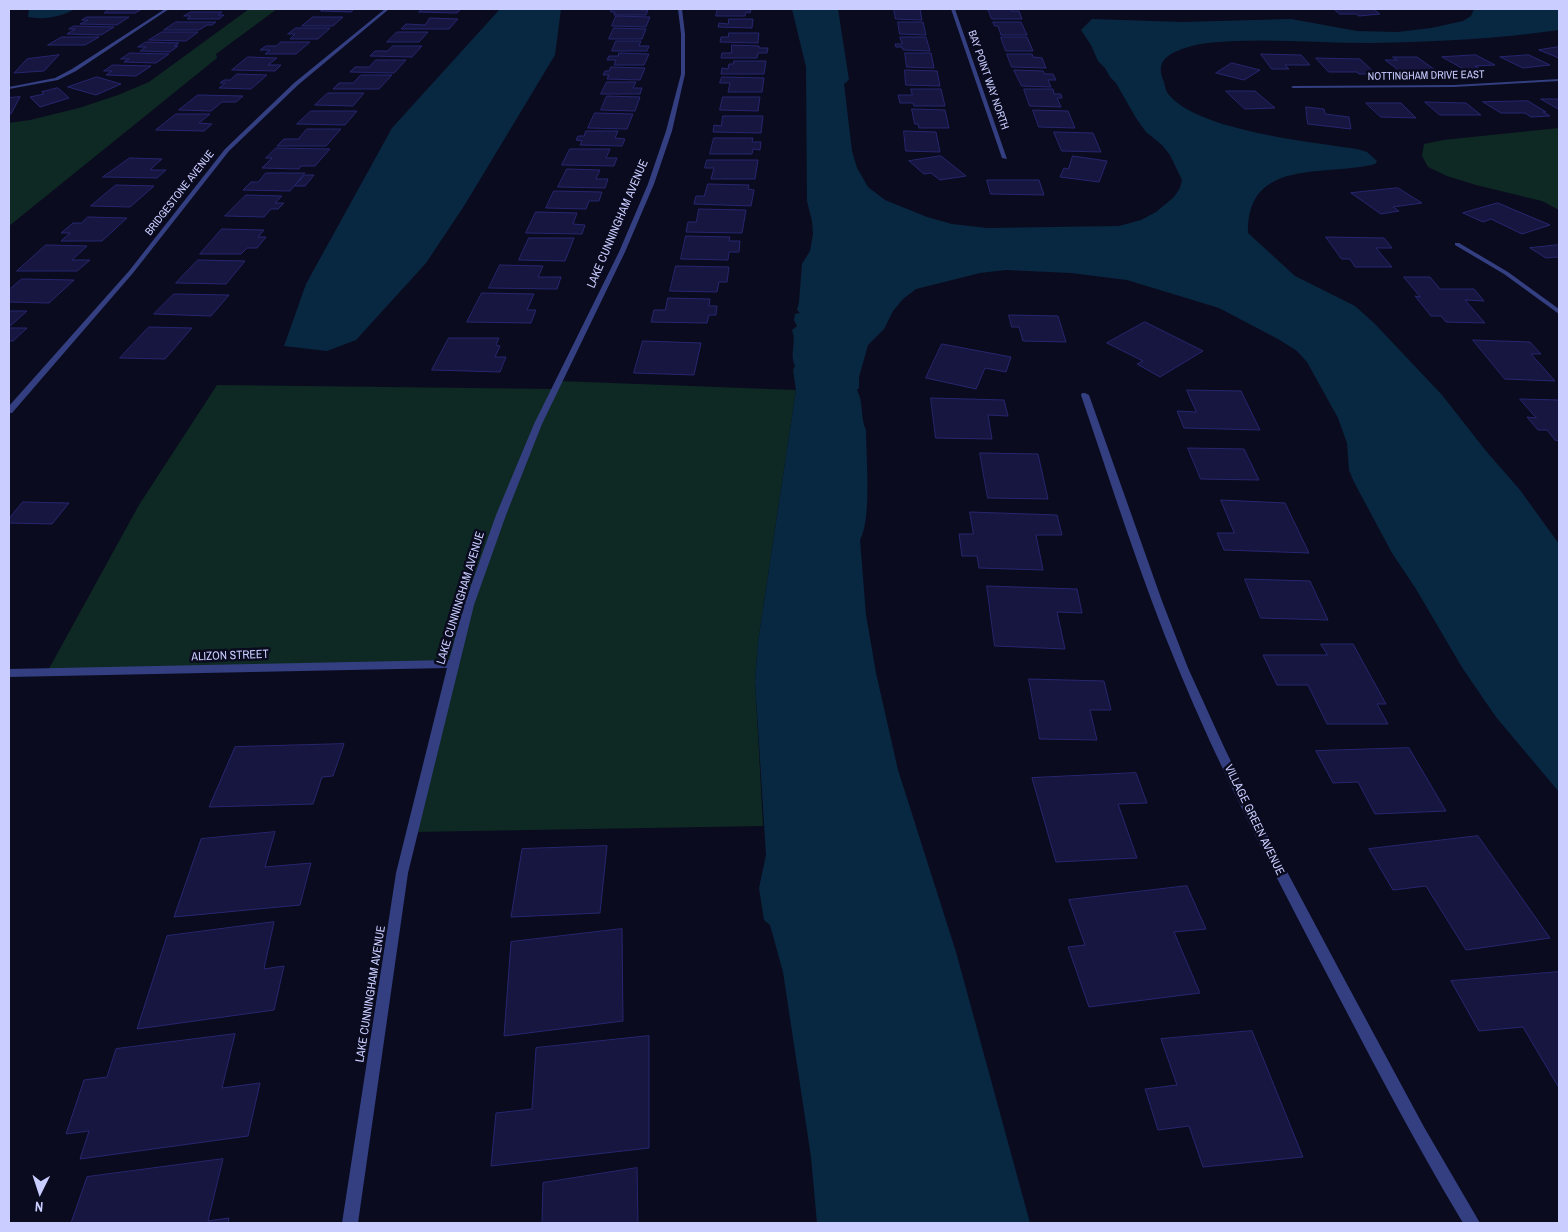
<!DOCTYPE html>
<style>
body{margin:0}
#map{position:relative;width:1568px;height:1232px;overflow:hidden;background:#0b0b1f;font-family:"Archivo Narrow",sans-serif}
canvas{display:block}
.frame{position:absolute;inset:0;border:10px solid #c9cdff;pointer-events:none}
.north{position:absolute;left:15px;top:1167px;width:50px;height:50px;-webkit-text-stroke:4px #0b0b1f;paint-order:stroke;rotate:184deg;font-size:14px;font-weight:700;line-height:20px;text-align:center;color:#c9cdff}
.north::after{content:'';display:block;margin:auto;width:18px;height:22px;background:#c9cdff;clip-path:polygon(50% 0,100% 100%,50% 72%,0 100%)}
</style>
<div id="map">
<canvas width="1568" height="1232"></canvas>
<div class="frame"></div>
<div class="north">N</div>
</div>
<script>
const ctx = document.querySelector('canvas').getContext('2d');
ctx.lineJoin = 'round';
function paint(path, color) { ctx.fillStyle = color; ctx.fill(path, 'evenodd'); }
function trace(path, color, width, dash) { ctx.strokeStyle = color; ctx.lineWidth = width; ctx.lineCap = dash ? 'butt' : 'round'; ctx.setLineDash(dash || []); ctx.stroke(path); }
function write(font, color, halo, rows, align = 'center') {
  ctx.font = font + ' "Archivo Narrow",sans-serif'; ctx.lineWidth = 5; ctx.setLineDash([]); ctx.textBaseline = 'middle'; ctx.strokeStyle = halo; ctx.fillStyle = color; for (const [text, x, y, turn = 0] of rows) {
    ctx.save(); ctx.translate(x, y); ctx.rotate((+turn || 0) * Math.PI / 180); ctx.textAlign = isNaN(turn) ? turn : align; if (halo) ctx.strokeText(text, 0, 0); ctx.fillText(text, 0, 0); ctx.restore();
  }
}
paint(new Path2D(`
 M249 9H277L216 54 217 58 9 226V123L30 120 79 108 118 95 149 82Z
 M1559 128V210L1542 201 1476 185 1447 176 1428 167 1422 156 1424 144 1443 140Z
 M559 381 796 390 758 642 755 680 763 826 412 832 453 664 46 674 139 505 217 385 555 389Z`), '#0e2923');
paint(new Path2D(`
 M29 9H75C61 17 44 20 28 17Z
 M500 9H561L555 55 464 206 426 263 356 340 327 351 284 346 306 284 392 128Z
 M792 9H838L849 80 844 84 852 151 857 168 868 187 885 200 927 217 952 224 987 228 1119 226 1141 220 1156 212 1174 197 1180 188 1182 180 1170 155 1162 145 1146 132 1136 118 1116 83 1110 77 1105 68 1098 61 1091 45 1081 30 1092 19 1182 22 1291 19 1357 31 1397 32 1431 28 1463 21 1471 16 1474 9H1559V30C1497 39 1433 42 1370 43 1325 43 1280 39 1234 41 1214 42 1193 43 1175 52 1160 59 1158 68 1164 82 1165 87 1166 92 1170 96 1201 131 1311 142 1357 149L1367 152 1377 161 1375 164C1324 177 1247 157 1248 233L1295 276 1355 306 1374 323 1442 395 1486 451 1520 490 1559 544V792L1496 717 1463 669 1416 589 1392 553 1354 482 1349 470 1347 443 1338 418 1307 362 1297 351 1278 339 1219 308 1127 280 1071 273 1006 270 980 273 916 289 903 299 893 311 884 329 868 345 859 377V388L857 390C864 403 860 418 866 430 866 457 872 518 860 540L866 615 876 673 898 770 956 952 1030 1223H817L811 1157 783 972 770 925 764 920 759 888 766 855 755 681 758 642 796 390 793 370 795 366C789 354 797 342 792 330L797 326 794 320 795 314 800 313 797 310 799 302 802 264 810 251 813 234 812 221 807 201 806 67Z`), '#082841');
const building = new Path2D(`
 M103 9H142L135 13H104L109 9Z
 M325 9H354L351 12 321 11Z
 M423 9H461L457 13 419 12Z
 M612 9H642L641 10H648L646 15H614L615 12H611Z
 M718 9H746L751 10 750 13 746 12 745 16H716Z
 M894 9H920L922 20 896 19Z
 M988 9H1011V11H1019L1022 19H992Z
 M1334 9H1373L1380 14 1359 16 1356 14H1340Z
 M191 12H222L218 15H224L219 19H187L191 16H184Z
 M616 16 650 17 646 27 612 26Z
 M87 17H129L117 25 80 24 88 20H82Z
 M313 17H343L333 26H302Z
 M430 18 458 19 449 29H401L406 24 425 25Z
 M729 19H753L752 28 718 27 719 23 728 24Z
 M176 22H216L212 25H207L199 30H164Z
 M898 22H923L926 35 900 34Z
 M993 22H1021L1027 35H1001L998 26H995Z
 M74 26 114 27 101 35 67 34 75 29H69Z
 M296 28H330L318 39H290L295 34H288Z
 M614 28 646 29 642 39H609Z
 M162 32H198L186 41 149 40Z
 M397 32H428L419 42H387Z
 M729 33H759L758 43 720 42 721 37H728Z
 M62 37H99L85 45H48Z
 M900 37H926L930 51 903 50 902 47H896L895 44H902Z
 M1001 37H1027L1033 51H1006Z
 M616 41H641L639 46H649L647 51H612Z
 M146 42 179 43 174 46H178L170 52 140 51 146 47H138Z
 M281 42H310L296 54H265L270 50H260L266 46H276Z
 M732 45 759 46V48H768L767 53H758L757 58H721L722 53H731Z
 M393 46H422L412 57 370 56 375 51H387Z
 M1559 47V58L1539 50Z
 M130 53 169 54 156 63 124 62 129 59H121Z
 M619 53 649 54 644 65H614L616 60H607L609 56H618Z
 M905 53H931L934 68 907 67Z
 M1007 54H1032L1033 57 1042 58 1046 68 1012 67Z
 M1261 54 1301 55 1310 65H1285L1289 69H1272Z
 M59 55 44 71 14 73 27 59Z
 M1476 55 1495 65 1475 66 1484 71 1469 72 1442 57Z
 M1529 55 1550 65 1523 68 1500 57Z
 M248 57 277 58 268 65H281L275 71 232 70Z
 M1393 57H1417L1438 72H1401L1385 60H1397Z
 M1316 58 1360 59 1376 74H1359L1357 72H1329Z
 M376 60H406L394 73 350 72 355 67H369Z
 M734 61H766L764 74H721L722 68 728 69 729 64H733Z
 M1232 63 1260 70 1244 80 1216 73Z
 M113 65 151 66 136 76 106 75 112 71H104Z
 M611 67 645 68 640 80 607 79 609 75H603L605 71H609Z
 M905 70 937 71 940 86 906 85Z
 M1014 70 1043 71 1045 74H1053L1056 80H1048L1051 87 1022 86Z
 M237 74 267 75 251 89 219 88 225 83H220L224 80H230Z
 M361 75H392L379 89H333L339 83H353Z
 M97 77 121 84 96 95 68 87Z
 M722 77 764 78 762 92H728L730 83H720Z
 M607 82H636L633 88H642L640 94H601Z
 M58 88 69 98 40 107 30 97 44 94 42 92Z
 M911 89H941L945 106H914L913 103H900L898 95H912Z
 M1024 89H1053L1054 94H1061L1062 98H1057L1061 107 1030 106Z
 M1226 91H1255L1275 108 1245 109Z
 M328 93H364L353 106 315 105Z
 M198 95 243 96 236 102H222L211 111 179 110Z
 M607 96 640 97 635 111 601 110Z
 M20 97 11 114H9V98Z
 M723 97H760L758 111 720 110Z
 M1541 99H1559V109Z
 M1528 101 1546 112H1543L1550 116 1531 117 1525 113H1501L1483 102Z
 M1425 102 1466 103 1481 115H1440Z
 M1366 103H1401L1416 118 1381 117Z
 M1306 107 1324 109 1325 114 1349 117 1351 129 1308 124Z
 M912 109 945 110 949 128H919L918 124H915Z
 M1033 110 1068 111 1075 128 1039 127Z
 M311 111H357L345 125 297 124Z
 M595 113 633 114 627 129 588 128Z
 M176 114H210L199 123 212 124 204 131 156 130Z
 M723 116H763L761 133 713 132 714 125 721 126Z
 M307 129H341L326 146H277L284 139H298Z
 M586 131H618L615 138 625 139 622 146 580 145 582 141 576 140 578 136H584Z
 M904 131 936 132 940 152 906 151Z
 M1054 132 1093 133 1101 152 1062 151Z
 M714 138H753L752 142H761L760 150 753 149 752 154H710Z
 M276 148 330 149 315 166H301L299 169 262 168 272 158H266Z
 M570 149H610L606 158H617L614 166 562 165Z
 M941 156 966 176 940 180 931 173 924 174 909 161Z
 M1073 156 1107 161 1099 182 1060 177 1064 168 1068 169Z
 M130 158 162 159 150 170H166L157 178 103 177Z
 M707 160H758L755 179H711L714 168H705Z
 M567 169 600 170 596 179H608L605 188 558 187Z
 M266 173H305L290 191 243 190 251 182H258Z
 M305 175H314L305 186H295Z
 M987 180H1039L1044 195 991 194Z
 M708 184 749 185 748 189 754 190 751 206 694 204 696 196H704Z
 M116 185 154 186 130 207 91 206Z
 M1398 188 1422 203 1393 207 1399 211 1381 214 1351 193Z
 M554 191 602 192 599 201H589L586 209 546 208Z
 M246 195 282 196 275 203H284L278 209H271L264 217 225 216Z
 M1498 203 1550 225 1522 234 1491 219 1483 222 1463 213Z
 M699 209 746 210 742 233 686 232 688 222H696Z
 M536 212 577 213 573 224 585 225 582 234 526 233Z
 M88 217 127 218 102 241H61L70 233H61L73 223H81Z
 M222 229 264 230 258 237H266L257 248H247L241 254H200Z
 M686 236 730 237 729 241H740L739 252H729L728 260 681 259Z
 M1326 237 1384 238 1392 248H1376L1392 267H1355L1350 259H1342Z
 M529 238H574L565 261 519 260Z
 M46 245 87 246 72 260H90L77 271H17Z
 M1559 245V259L1557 257 1546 258 1530 248Z
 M198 260 245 261 226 284 176 283Z
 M500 265 543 266 538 277H561L557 289 489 288Z
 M676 266 729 267 727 282H719L717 292 670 291Z
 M1404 277H1430L1440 289H1474L1484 301 1465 300 1485 323 1446 322 1441 316H1431L1415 296 1420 297Z
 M22 279 74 280 49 303 9 302V290Z
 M482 293 534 294 527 310H536L531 323 467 322Z
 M174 294 229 295 211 316 154 314Z
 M668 298 710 299 709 306H717L716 315H709L707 323 651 322 654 310H665Z
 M9 311H27L9 327Z
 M1009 315 1058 316 1066 342 1023 341 1019 327H1012Z
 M1145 322 1203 351 1160 377 1137 364 1143 361 1107 343Z
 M149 327 192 328 165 359 120 358Z
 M9 328H27L13 341H9Z
 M449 338H499L496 345 500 346 495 357H506L500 372 432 370Z
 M1473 340 1530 342 1541 354H1531L1555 381 1505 379Z
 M643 341 701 343 694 375 634 373Z
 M942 344 1011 357 1006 372 985 368 976 389 926 378Z
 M1187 390 1241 391 1260 430 1184 428 1177 411 1196 412Z
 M931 398 1004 400 1008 416 988 415 992 439 936 438Z
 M1520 399 1559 400V441L1555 440 1547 430H1538L1527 417 1536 418Z
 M1188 448 1244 449 1259 480 1201 479Z
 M980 453 1038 454 1048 499 988 498Z
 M1221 500 1285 503 1309 553 1224 550 1217 533H1234Z
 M23 502 69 503 52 524 9 523V519Z
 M970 512 1057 515 1062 535H1036L1043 570 979 568 977 556H962L959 534H973Z
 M1245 579 1310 581 1328 620 1261 618Z
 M987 586 1077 589 1082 613 1057 612 1065 649 995 646Z
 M1321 644H1353L1386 704H1377L1388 724H1327L1308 685H1277L1263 655H1327Z
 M1029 679 1104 681 1111 710H1090L1097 740 1040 739Z
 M344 744 333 776 322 777 313 804 209 807 235 747Z
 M1409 748 1446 811 1375 814 1358 782 1333 783 1316 751Z
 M1136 773 1147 803 1118 804 1137 858 1056 862 1032 778Z
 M275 832 265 867 311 863 300 905 174 917 201 839Z
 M1478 836 1550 938 1466 950 1426 886 1393 890 1369 849Z
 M607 846 600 913 511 917 522 849Z
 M1187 886 1206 929 1174 932 1200 993 1089 1007 1068 947 1085 945 1069 900Z
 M274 922 264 969 284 966 274 1010 137 1029 167 936Z
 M622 929 623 1021 504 1036 511 942Z
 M1559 972V1088L1523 1027 1479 1031 1451 981Z
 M1252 1031 1303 1157 1203 1167 1189 1126 1158 1130 1145 1089 1177 1085 1161 1039Z
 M235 1034 222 1088 260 1083 248 1136 80 1159 89 1131 66 1134 84 1080 107 1077 116 1049Z
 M649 1036V1148L491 1166 496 1113 532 1109 536 1048Z
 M223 1159 208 1221 229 1218 228 1223H71L87 1177Z
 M637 1168 638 1223H542L543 1183Z`);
paint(building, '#161641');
trace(building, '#27266f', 1);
paint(new Path2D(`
 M165 9H169L76 71 58 80 9 89V87L55 78 72 69Z
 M385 9H389L298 85 229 151 133 273 12 413H9V406L129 271 225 149 294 83Z
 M678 9H682L685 34V74L672 131 654 184 625 252 542 424 506 515 474 605 408 873 358 1223H342L396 873 447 668 9 677V669L449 660 464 605 496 515 534 424 619 252 648 184 666 131 681 74V34Z
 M951 9H955L1007 159 1002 158Z
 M1559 79V81L1454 87 1293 88 1291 87 1293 86 1454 85Z
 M1455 243H1459L1508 272 1559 309V314L1504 274 1455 245Z
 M1082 393H1085L1089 395 1162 601 1188 668 1224 747 1260 821 1341 973 1424 1127 1480 1223H1463C1412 1138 1366 1049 1320 961 1270 865 1219 768 1178 668 1141 579 1112 486 1081 395Z`), '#333f81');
write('11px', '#c9cdff', '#0b0b1f', [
 ["NOTTINGHAM DRIVE EAST",1426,76,-1],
 ["BAY POINT WAY NORTH",988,80,71],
 ["BRIDGESTONE AVENUE",180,193,-52]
]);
write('12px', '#c9cdff', '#0b0b1f', [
 ["LAKE CUNNINGHAM AVENUE",618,224,-67],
 ["LAKE CUNNINGHAM AVENUE",461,598,-73],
 ["ALIZON STREET",230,656,-2],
 ["VILLAGE GREEN AVENUE",1254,820,64],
 ["LAKE CUNNINGHAM AVENUE",371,994,-81]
]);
</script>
